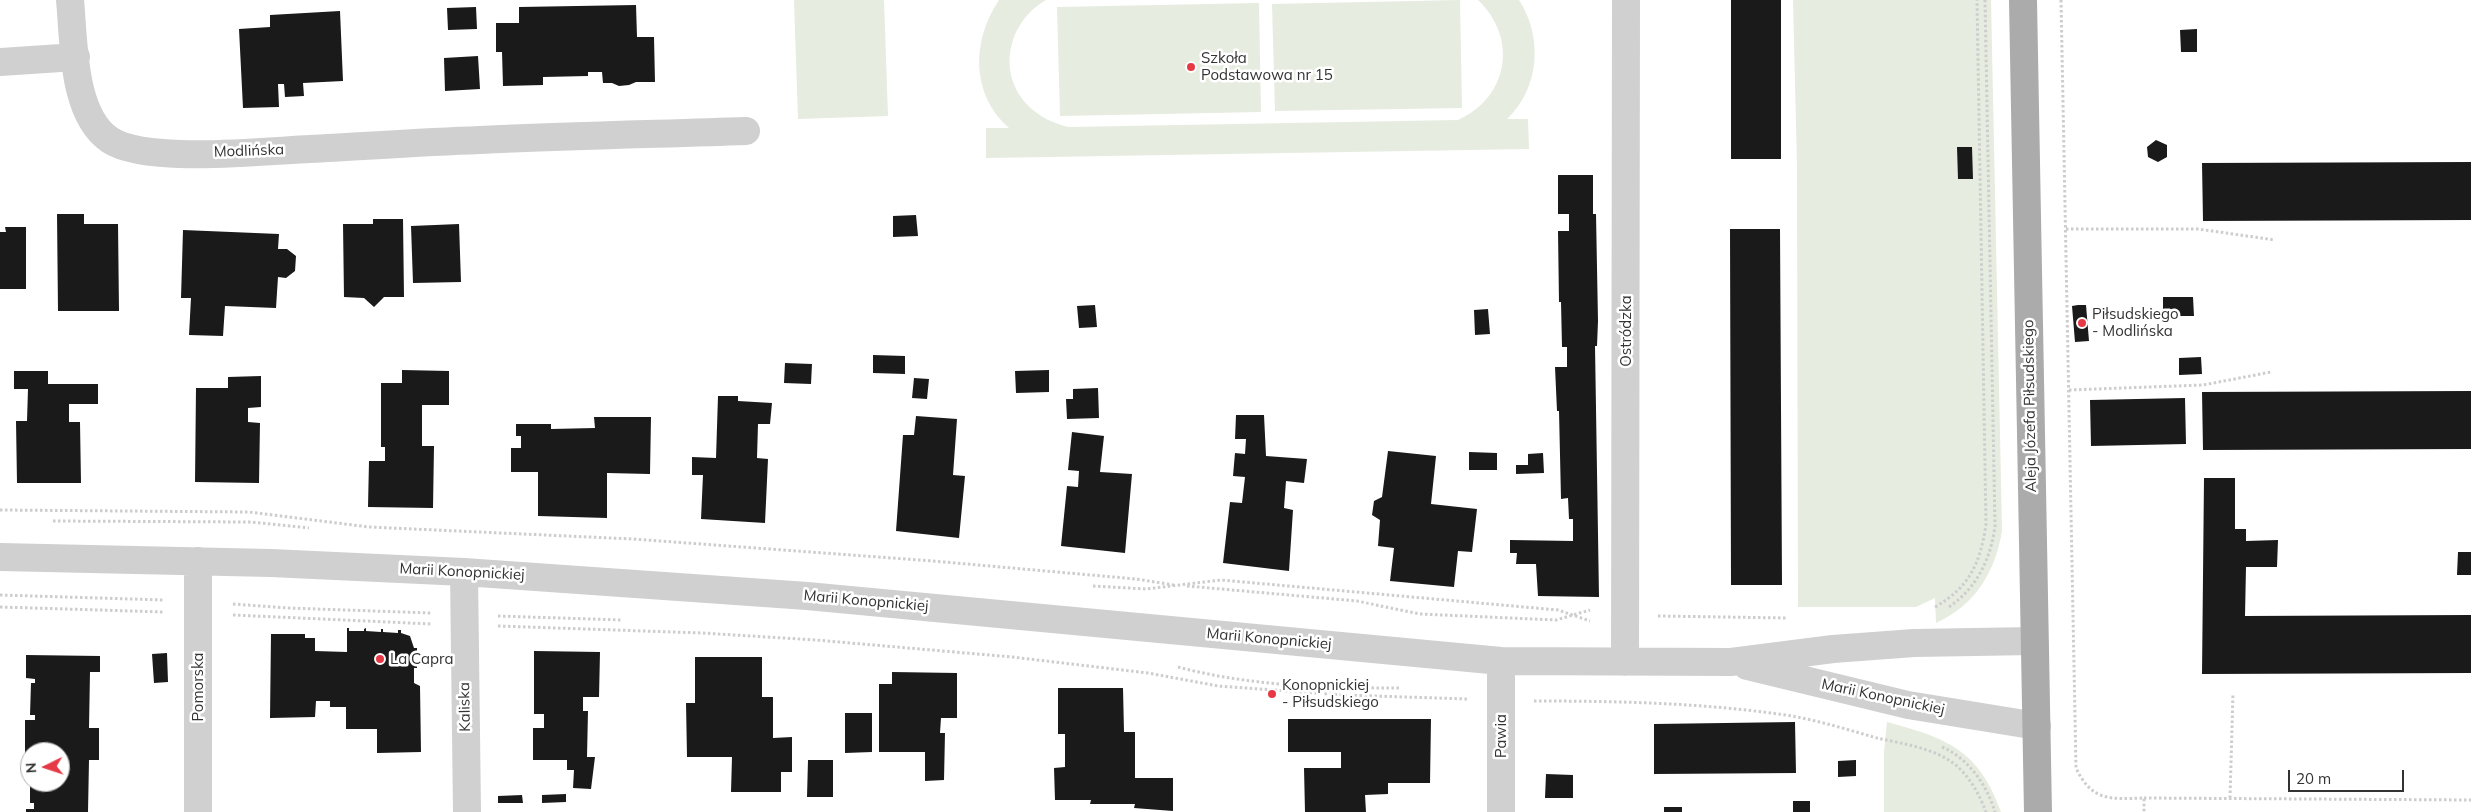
<!DOCTYPE html>
<meta charset="utf-8">
<style>
body{margin:0}
#map{position:relative;width:2471px;height:812px;overflow:hidden;background:#fff;font-family:Mulish,sans-serif}
canvas{display:block}
.north{position:absolute;left:20px;top:742px;width:50px;height:50px;box-sizing:border-box;background:#fff;border:1px solid #adadad;border-radius:50%;rotate:266deg;font-size:14px;font-weight:700;line-height:20px;text-align:center;color:#333}
.north::after{content:'';display:block;margin:auto;width:18px;height:22px;background:#e63946;clip-path:polygon(50% 0,100% 100%,50% 72%,0 100%)}
.scale{position:absolute;left:2288px;top:770px;width:116px;height:22px;box-sizing:border-box;border:2px solid #333;border-top:0;padding-left:6px;font-size:15px;line-height:18px;white-space:nowrap;color:#333;-webkit-text-stroke:4px #fff;paint-order:stroke}
</style>
<div id="map">
<canvas width="2471" height="812"></canvas>
<div class="north">N</div>
<div class="scale">20 m</div>
</div>
<script>
const ctx = document.querySelector('canvas').getContext('2d');
ctx.lineJoin = 'round';
function paint(path, color) { ctx.fillStyle = color; ctx.fill(path, 'evenodd'); }
function trace(path, color, width, dash) { ctx.strokeStyle = color; ctx.lineWidth = width; ctx.lineCap = dash ? 'butt' : 'round'; ctx.setLineDash(dash || []); ctx.stroke(path); }
function write(font, color, halo, rows, align = 'center') {
  ctx.font = font + ' Mulish,sans-serif'; ctx.lineWidth = 5; ctx.setLineDash([]); ctx.textBaseline = 'middle'; ctx.strokeStyle = halo; ctx.fillStyle = color; for (const [text, x, y, turn = 0] of rows) {
    ctx.save(); ctx.translate(x, y); ctx.rotate((+turn || 0) * Math.PI / 180); ctx.textAlign = isNaN(turn) ? turn : align; if (halo) ctx.strokeText(text, 0, 0); ctx.fillText(text, 0, 0); ctx.restore();
  }
}
paint(new Path2D(`
 M794 0H884L888 116 798 119Z
 M999 0H1046C1004 24 995 83 1037 113 1046 120 1057 124 1068 127L1458 120C1509 97 1518 38 1478 0H1519C1543 37 1540 88 1507 119H1528L1529 149 986 158V128H1009C970 94 972 40 999 0Z
 M1460 0 1462 108 1275 111 1272 4Z
 M1793 0H1991L2002 531C1995 573 1975 605 1936 623L1935 598 1916 607H1798L1797 165Z
 M1259 3 1261 112 1060 116 1057 7Z
 M1887 722C1947 738 1979 750 2001 812H1884V752Z`), '#e6ecdf');
paint(new Path2D(`
 M1731 0H1781V159H1731Z
 M636 5 637 37H654L655 82H636L629 85 619 86 612 83H603L602 72H588V76L543 77V85L503 86 502 52H496V23H519V7Z
 M476 7 477 29 448 30 447 8Z
 M340 11 343 81 303 83 304 96 285 97 284 84H278L279 107 243 108 239 29 270 27V15Z
 M2197 29V52H2181L2180 30Z
 M478 56 480 89 445 91 444 58Z
 M2156 140 2167 145V157L2158 162 2148 157 2147 147Z
 M1957 147H1972L1973 179H1958Z
 M2471 162V220L2203 221 2202 163Z
 M1558 175H1593V214H1596L1598 321 1597 346H1595L1599 597 1538 596 1536 564H1516L1517 553H1510V540L1573 541V519H1569L1568 498 1561 499 1559 411H1557L1555 367H1567V347H1562L1561 302H1559L1558 231H1569V214H1558Z
 M57 214H84V224H118L119 311H58Z
 M916 215 918 236 893 237V216Z
 M373 219H403L404 297H384L374 307 364 298 344 297 343 224H373Z
 M459 224 461 282 413 283 411 226Z
 M5 227H26V289H0V232H6Z
 M1730 229H1780L1782 585H1731Z
 M183 230 279 234 278 249H287L296 256 295 271 286 278 278 277 276 308 225 306 223 336 189 335 191 298H181Z
 M2163 297H2193L2194 316H2163Z
 M1095 305 1097 327 1079 328 1077 306Z
 M2078 305H2086L2089 341 2075 342 2072 306Z
 M1488 309 1490 334 1475 335 1474 310Z
 M873 355 905 356V374L873 373Z
 M2201 357 2202 374 2179 375V358Z
 M785 363 812 364 811 384 784 383Z
 M402 370 449 371V405H422V446H434L433 508 368 507 369 461H385V447H381V383H402Z
 M1049 370V392L1016 393 1015 371Z
 M14 371H48V384H98V404H69V422H80L81 483H17L16 421H27L28 389H14Z
 M261 376V407L248 408V422L260 423 259 483 195 482 196 388H228V377Z
 M914 378 929 379 927 399 912 398Z
 M1098 388 1099 418 1067 419 1066 399H1073V389Z
 M2471 391V449L2203 450 2202 392Z
 M718 396H738V401L772 403 770 424H758L757 458 768 459 765 523 701 519 703 475H692V457L716 458Z
 M2185 398 2186 444 2091 446 2090 400Z
 M1236 415H1264L1266 456 1307 459 1304 483 1286 481 1284 508 1293 510 1289 571 1223 563 1230 502 1242 503 1245 477 1233 476 1235 453 1245 454 1246 439H1235Z
 M916 416 957 419 953 475 965 476 959 538 896 531 903 435H914Z
 M594 417H651L650 474 607 473V518L538 516V472H511V448H521V436H516V424H551V429L595 428Z
 M1072 432 1104 436 1100 472 1132 474 1125 553 1061 546 1067 486 1078 487 1079 471 1068 470Z
 M1388 451 1436 456 1431 504 1477 509 1472 552 1458 551 1454 587 1390 581 1394 548 1378 546 1380 520 1372 515 1374 501 1382 497Z
 M1469 452 1497 453V470H1469Z
 M1543 453 1544 473 1516 474V465H1528V454Z
 M2204 478H2235V529H2246V541L2278 540 2277 567H2246L2245 616 2471 615V673L2202 674Z
 M2458 552H2471V575H2457Z
 M347 628H349V631H364V629L366 628V631L381 632V629H383V632L398 633V630H401V633L410 636 414 648H417V651H414V665H417V668H414V683L420 686 421 752 377 753V729H346V707H330V701H316L315 717 270 718 271 634H305V638H315V651L347 652Z
 M534 651 600 652 599 697H583V711H588L587 757H595L591 789 573 788 574 770H567V760H533V728H544V714H534Z
 M167 653 168 682 154 683 152 654Z
 M26 655 100 656V672H90L89 728H99V760H89L88 812H26V809H34V803H30V782H60V752H30V765H25V720H35V715H30L31 683H35V679L26 678Z
 M695 657H762V697H773V738L792 737V772H781V792H731L732 757H687L686 703H695Z
 M892 672 957 673V718H941L940 733H945L944 780 925 781V752H879V684H892Z
 M1058 688H1123L1124 732H1135V778H1173V811L1134 808 1135 804H1090L1091 800H1055L1054 768 1065 767V734H1058Z
 M845 713H872V752L845 753Z
 M1288 719H1431L1430 783H1388V794L1365 795 1366 812H1305L1304 768H1341V752H1288Z
 M1795 722 1796 773 1654 774V724Z
 M808 760H833V797H807Z
 M1856 760V776L1838 777V761Z
 M1546 774 1573 775V798H1545Z
 M566 794V802L542 803V795Z
 M522 795 523 803H498V796Z
 M1793 801H1810V812H1793Z
 M1664 807H1682V812H1664Z`), '#1a1a1a');
trace(new Path2D(`
 M2061 0 2076 768C2092 802 2111 799 2144 798V812
 M2066 229H2198L2275 240
 M2069 390 2203 385 2271 372
 M0 510 249 512 369 527 633 539 933 561 1136 579 1174 585
 M53 521 250 522 309 528
 M1093 586 1146 589 1221 580 1558 610 1590 621
 M1187 586 1357 601 1420 614 1556 620 1590 610
 M0 595 164 600
 M233 604 288 608 431 613
 M0 607 164 612
 M1935 607C1970 587 1980 563 1986 525L1977 0
 M1949 607C1977 588 1991 558 1995 526L1985 0
 M233 615 432 624
 M498 616 621 620
 M1658 616 1787 618
 M498 626 702 633 816 640 1012 657 1148 673 1218 686 1343 695 1468 699
 M1178 667C1249 686 1326 688 1400 688
 M1534 701C1620 701 1707 703 1792 716 1820 721 1849 730 1877 738 1903 744 1937 748 1958 767 1971 779 1980 796 1986 812
 M1942 747C1968 758 1987 785 1995 812
 M2144 798 2471 800
 M2230 798 2233 693`), '#cdcdcd', 3, [2.5, 2.5]);
trace(new Path2D(`
 M70 0C74 41 72 115 110 140 146 164 265 151 310 149 367 146 424 142 480 140 569 136 658 134 746 131
 M0 62 76 57
 M0 557 271 563 464 572 807 596 1501 661 1731 662 1833 649 1914 643 2034 641
 M464 572 467 812
 M1501 661V812
 M1625 662 1626 0
 M1747 666 1908 705 2037 726
 M198 812V561`), '#d0d0d0', 28);
trace(new Path2D(`
 M2023 0 2038 812`), '#ababab', 28);
for (const [x, y, r, color] of [
 [1191,67,5,"#e63946"],
 [2082,323,5,"#e63946"],
 [380,659,5,"#e63946"],
 [1272,694,5,"#e63946"]
]) { const dot = new Path2D(); dot.arc(x, y, r, 0, 2 * Math.PI); ctx.fillStyle = color; ctx.fill(dot); trace(dot, '#fff', 2); }
write('15px', '#333', '#fff', [
 ["Szkoła",1201,58],
 ["Podstawowa nr 15",1201,75],
 ["Piłsudskiego",2092,314],
 ["- Modlińska",2092,331],
 ["La Capra",390,659],
 ["Konopnickiej",1282,685],
 ["- Piłsudskiego",1282,702]
], 'left');
write('15px', '#333', '#fff', [
 ["Modlińska",249,151,-2],
 ["Ostródzka",1626,331,-90],
 ["Aleja Józefa Piłsudskiego",2030,406,-91],
 ["Marii Konopnickiej",462,572,3],
 ["Marii Konopnickiej",866,601,5],
 ["Marii Konopnickiej",1269,639,5],
 ["Pomorska",198,687,-90],
 ["Marii Konopnickiej",1883,697,12],
 ["Kaliska",465,707,-91],
 ["Pawia",1501,736,-90]
]);
</script>
